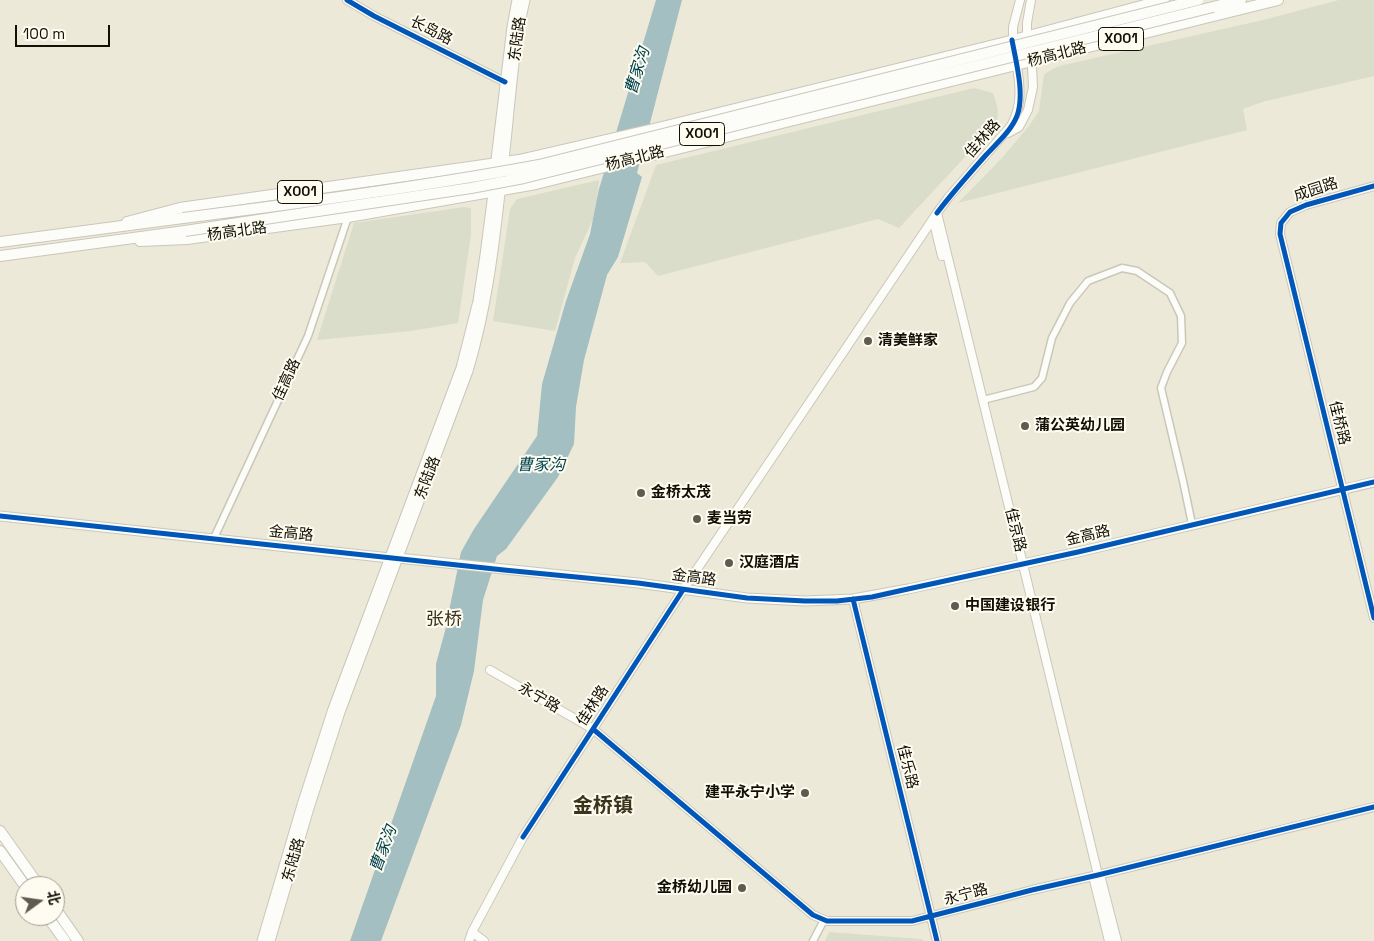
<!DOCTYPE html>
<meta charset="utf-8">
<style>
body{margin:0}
#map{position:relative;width:1374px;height:941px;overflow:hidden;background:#ede9d8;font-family:"Space Grotesk","Noto Sans SC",sans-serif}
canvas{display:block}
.north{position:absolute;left:15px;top:876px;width:50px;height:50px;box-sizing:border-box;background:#fefcf0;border:1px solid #a09d92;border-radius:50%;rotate:76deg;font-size:14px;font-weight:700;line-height:20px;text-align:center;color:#120f05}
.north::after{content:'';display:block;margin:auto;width:18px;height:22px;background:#5f5b4f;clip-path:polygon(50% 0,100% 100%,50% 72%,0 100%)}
.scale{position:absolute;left:15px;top:25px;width:95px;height:22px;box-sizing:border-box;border:2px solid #120f05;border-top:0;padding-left:6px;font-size:15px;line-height:18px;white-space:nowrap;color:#120f05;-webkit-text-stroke:4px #fefcf0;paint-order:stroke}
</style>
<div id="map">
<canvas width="1374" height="941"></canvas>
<div class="north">北</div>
<div class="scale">100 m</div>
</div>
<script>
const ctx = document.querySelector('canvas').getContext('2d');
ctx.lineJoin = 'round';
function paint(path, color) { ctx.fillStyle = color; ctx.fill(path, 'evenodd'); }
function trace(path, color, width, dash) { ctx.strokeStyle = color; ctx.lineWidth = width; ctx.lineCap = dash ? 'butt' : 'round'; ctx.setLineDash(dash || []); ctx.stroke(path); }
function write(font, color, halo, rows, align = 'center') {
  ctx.font = font + ' "Space Grotesk","Noto Sans SC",sans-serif'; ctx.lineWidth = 4; ctx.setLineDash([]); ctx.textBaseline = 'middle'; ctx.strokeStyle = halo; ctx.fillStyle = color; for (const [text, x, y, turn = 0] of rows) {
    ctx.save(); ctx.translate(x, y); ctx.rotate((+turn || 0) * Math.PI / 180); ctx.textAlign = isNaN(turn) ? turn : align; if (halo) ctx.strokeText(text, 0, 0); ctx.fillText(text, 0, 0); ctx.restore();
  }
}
paint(new Path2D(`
 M1339 0H1374V76L1262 102 1243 109 1247 130 958 203 1001 159 1029 126 1039 111 1044 74 1059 66 1263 20Z
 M974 88 993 93 998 109 997 125 964 158 899 228 878 219 658 276 645 262 620 263 656 165Z
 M599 180 596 213 575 258 555 331 493 321 510 209 517 199Z
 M464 207 471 208V234L458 323 411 331 317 340 354 223Z
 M829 932 921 939 924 941H825Z`), '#d9ddca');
paint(new Path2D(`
 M656 0H682L637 173 642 177 618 257 607 275 584 360 576 407 574 444 558 477 506 549 497 556 483 600 474 671 461 725 381 941H350L436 696V664L445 631 461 552 474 529 537 436 542 384 566 301 590 234 599 189Z`), '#a3bfc2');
const minor = new Path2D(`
 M983 400 1034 387 1042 378 1052 338 1070 303 1088 281 1122 268 1137 271 1170 293 1181 316 1182 343 1167 372 1161 388 1183 481 1192 524
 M214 538 308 336 348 217
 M813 941 824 920`);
const tertiary = new Path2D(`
 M347 0 374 16 505 82
 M1027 40V23L1031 0
 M1013 45V27L1020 0
 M1008 133 1019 127 1028 110 1033 87 1032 67 1030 56
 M1374 186 1306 205 1290 212 1281 223 1280 234 1374 618
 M937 213 1020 552 1098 875
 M934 223 942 256
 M853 599 937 941
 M490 670 593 729 813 915 827 921H912L1032 890 1098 875 1374 807
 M1100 875 1117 941
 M1093 876 1109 941
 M472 932 484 941
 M469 941 472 932 523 837 683 590 937 213 948 198 1011 126C1023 105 1020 83 1016 61`);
const secondary = new Path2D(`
 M495 168 512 27 517 0
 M503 168C510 112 512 55 525 0
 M0 516 390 558
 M398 558 638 583 747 598 805 601 853 599 908 589 1078 552 1374 482
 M262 941 302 805 333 709 461 368 478 301 485 255 494 186
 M270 941 309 808 340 712 468 371C487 308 494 248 501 184`);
const primary = new Path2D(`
 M127 222 180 208 519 160 662 127 1006 42 1164 0
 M140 241 187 239 348 217 536 184 1278 0
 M0 851 25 886
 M47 916 65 941`);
const trunk = new Path2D(`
 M1213 7 1241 0
 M0 242 183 218
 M0 256 185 231
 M0 831 39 886
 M55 908 78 941`);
trace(minor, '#cac7ba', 9);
trace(tertiary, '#cac7ba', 10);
trace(secondary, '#cac7ba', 11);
trace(primary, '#cac7ba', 12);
trace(trunk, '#cac7ba', 12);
trace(minor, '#fcfcf9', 6);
trace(tertiary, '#fcfcf9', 8);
trace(secondary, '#fcfcf9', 9);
trace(primary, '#fcfcf9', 10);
trace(trunk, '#fcfcf9', 10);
const trunkBridge = new Path2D(`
 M183 218C302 203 421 187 539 165L1198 0
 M185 231 471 188 524 178 1213 7`);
trace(trunkBridge, '#cac7ba', 12, []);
trace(trunkBridge, '#fcfcf9', 10);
trace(new Path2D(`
 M347 0 374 16 505 82
 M1374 186 1306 205 1290 212 1281 223 1280 234 1374 618
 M937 213C952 193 969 174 986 155 997 143 1011 131 1017 116 1025 94 1016 62 1012 40
 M0 516 504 570 638 583 747 598 805 601H837L872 597 908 589 1078 552 1374 482
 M853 599 937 941
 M593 729 813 915 827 921H912L1032 890 1098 875 1374 807
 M523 837 683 590`), '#0057b8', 5);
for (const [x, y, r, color] of [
 [868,341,5,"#5f5b4f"],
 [1025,426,5,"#5f5b4f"],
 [641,493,5,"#5f5b4f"],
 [697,519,5,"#5f5b4f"],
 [729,563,5,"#5f5b4f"],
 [955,606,5,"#5f5b4f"],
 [805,793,5,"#5f5b4f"],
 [742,888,5,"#5f5b4f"]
]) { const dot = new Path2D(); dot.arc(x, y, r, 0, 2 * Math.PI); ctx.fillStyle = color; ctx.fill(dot); trace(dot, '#fefcf0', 2); }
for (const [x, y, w] of [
 [1121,39,45],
 [702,134,45],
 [300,192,45]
]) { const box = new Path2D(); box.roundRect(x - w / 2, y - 11.5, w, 23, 4); ctx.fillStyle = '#fefcf0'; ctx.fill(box); trace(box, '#120f05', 1); }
write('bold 14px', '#120f05', null, [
 ["X001",1121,39],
 ["X001",702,134],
 ["X001",300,192]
]);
write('15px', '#120f05', '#fefcf0', [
 ["长岛路",431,31,26],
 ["东陆路",518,39,-82],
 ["杨高北路",1057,55,-14],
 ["佳林路",983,139,-49],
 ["杨高北路",635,159,-14],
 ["成园路",1316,190,-18],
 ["杨高北路",237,232,-8],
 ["佳高路",287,380,-65],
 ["佳桥路",1339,423,76],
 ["东陆路",428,478,-69],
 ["佳京路",1015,530,76],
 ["金高路",291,534,6],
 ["金高路",1088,536,-13],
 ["金高路",694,578,8],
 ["永宁路",539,698,30],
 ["佳林路",593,706,-57],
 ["佳乐路",907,767,76],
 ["东陆路",294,860,-74],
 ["永宁路",966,895,-15]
]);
write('bold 15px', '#120f05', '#fefcf0', [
 ["清美鲜家",878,341],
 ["蒲公英幼儿园",1035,426],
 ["金桥太茂",651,493],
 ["麦当劳",707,519],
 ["汉庭酒店",739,563],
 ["中国建设银行",965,606],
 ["建平永宁小学",795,793,"right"],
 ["金桥幼儿园",732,888,"right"]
], 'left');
write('italic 16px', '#00414f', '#fefcf0', [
 ["曹家沟",638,71,-73],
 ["曹家沟",541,466],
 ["曹家沟",384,849,-70]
]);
write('18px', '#39341a', '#fefcf0', [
 ["张桥",444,620]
]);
write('bold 20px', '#39341a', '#fefcf0', [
 ["金桥镇",603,807]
]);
</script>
